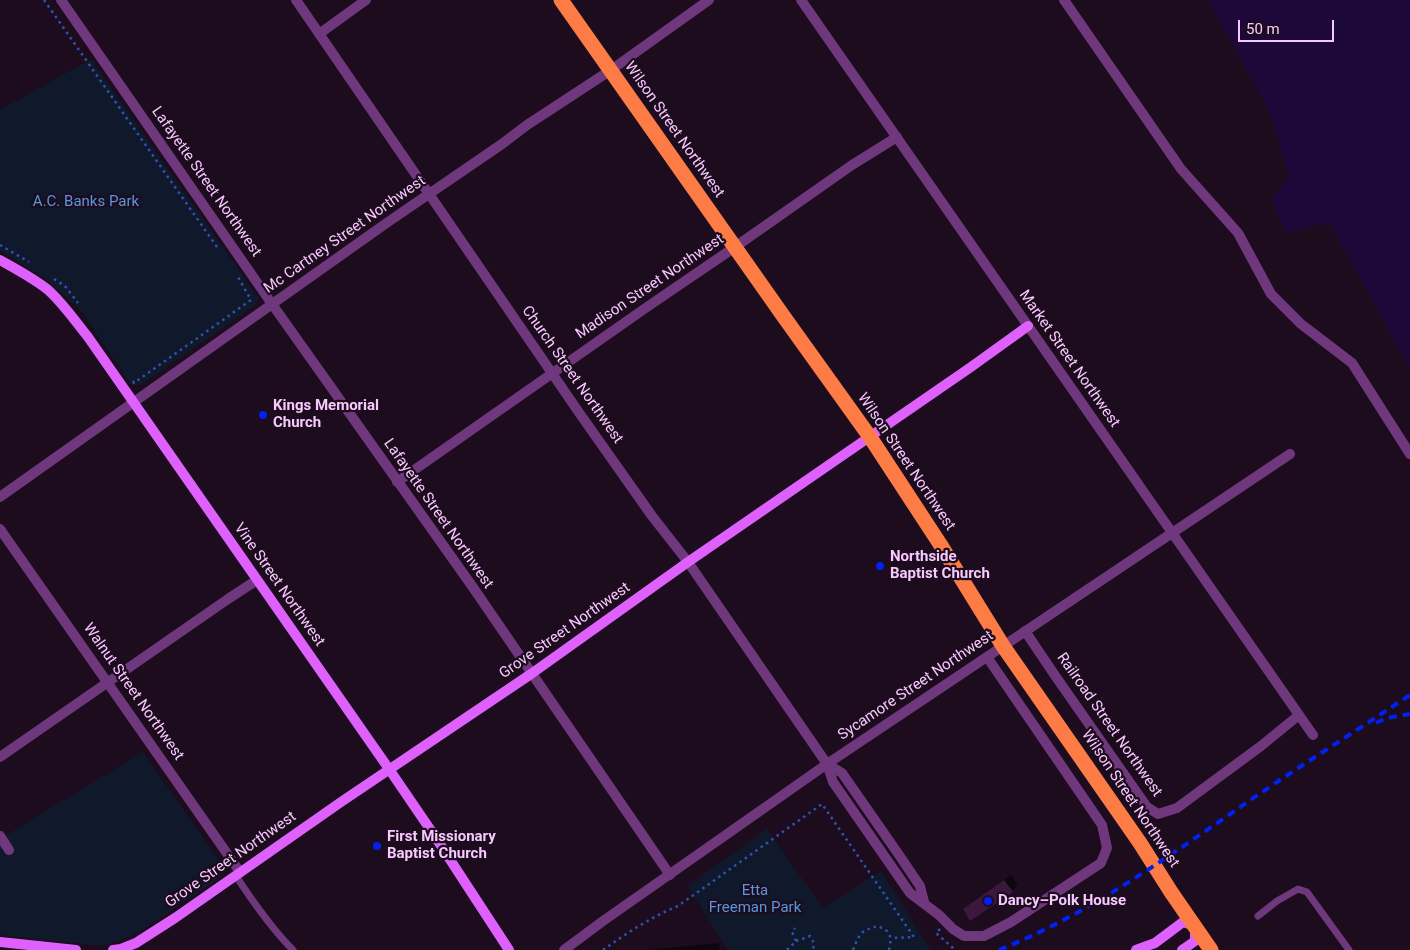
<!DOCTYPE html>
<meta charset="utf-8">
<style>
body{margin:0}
#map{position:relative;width:1410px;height:950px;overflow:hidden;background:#1c0c1d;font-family:Roboto,sans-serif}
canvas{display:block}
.scale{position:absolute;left:1238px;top:20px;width:96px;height:22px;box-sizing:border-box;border:2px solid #f8c9ff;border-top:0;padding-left:6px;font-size:15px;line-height:18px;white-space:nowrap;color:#f8c9ff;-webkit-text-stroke:4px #1c0c1d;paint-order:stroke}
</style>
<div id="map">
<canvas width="1410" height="950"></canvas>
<div class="scale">50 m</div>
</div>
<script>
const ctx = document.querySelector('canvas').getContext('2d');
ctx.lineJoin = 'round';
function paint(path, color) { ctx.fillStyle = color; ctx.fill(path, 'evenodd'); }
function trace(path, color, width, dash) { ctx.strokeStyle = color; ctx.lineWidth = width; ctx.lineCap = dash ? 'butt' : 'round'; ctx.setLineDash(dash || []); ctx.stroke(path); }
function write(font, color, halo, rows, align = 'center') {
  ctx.font = font + ' Roboto,sans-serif'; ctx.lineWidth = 4.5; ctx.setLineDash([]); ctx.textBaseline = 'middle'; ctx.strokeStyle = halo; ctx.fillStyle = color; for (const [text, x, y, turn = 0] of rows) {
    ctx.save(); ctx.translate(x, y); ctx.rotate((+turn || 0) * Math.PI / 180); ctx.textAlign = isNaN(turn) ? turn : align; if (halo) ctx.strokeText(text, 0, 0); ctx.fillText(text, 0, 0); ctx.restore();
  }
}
paint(new Path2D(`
 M91 59 258 297 256 305 141 385H131L82 312 45 278 0 251V110Z
 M143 752 221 863V876L209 886 134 935 103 946 0 935V844L8 834Z
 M767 829 823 908 881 871 931 950H728L687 886Z`), '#10182b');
paint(new Path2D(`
 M1208 0H1410V369L1329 222 1287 233 1271 199 1289 176 1271 114Z`), '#1d0939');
paint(new Path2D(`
 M1011 875 1018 885 1012 891 971 903Z
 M719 943 720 950H647Z`), '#0007');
paint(new Path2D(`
 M1004 880 1013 892 970 921 963 909Z`), '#3d183e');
trace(new Path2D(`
 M44 0 217 247
 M0 245 29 262
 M54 279 65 286 78 303
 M133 381 134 383 251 300 238 277
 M940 929 936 933 953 948 954 950
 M796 941 810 936 814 943 813 950
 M603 950C627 933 651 917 678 906L822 804 914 937 891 938
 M787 950 796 941 792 932 795 928
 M853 950C860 933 860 931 878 926L887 931 891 938 889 950`), '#2e53ae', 2.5, [2.5, 4]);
trace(new Path2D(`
 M236 876C253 902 271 928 293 950
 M1258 916 1277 901 1298 889 1307 892 1349 950`), '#6f377c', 7);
trace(new Path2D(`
 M61 0 272 304 472 586 670 875
 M296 0 580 414 652 516 688 562 827 764 833 782 910 893 939 915 953 929 964 936H984L1011 922 1101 863 1107 848 1102 825 987 657
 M801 0 1313 735
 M1064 0 1181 169 1238 233 1271 294 1301 324 1352 363 1410 454
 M319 34 366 0
 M397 482 647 307 735 247 852 165 897 137
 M0 497 388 222 502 144 527 125 611 70 709 0
 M0 529 240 872
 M1025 631 1056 677 1147 807 1158 814 1177 808 1261 746 1299 715
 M0 757 228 599 257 580
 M827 764 842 773 897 852 920 886 924 902
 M0 836 9 850
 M564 950 603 921 827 764 1290 454`), '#6f377c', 10);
trace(new Path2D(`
 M0 260C16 269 33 278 47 289 63 303 75 321 88 337L389 769 434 835 509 950
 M0 942 76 950
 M113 950 121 949 136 943 175 918 341 802 531 674 688 562 971 367 1028 326
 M1136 950 1155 943 1183 922 1195 926V941L1182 950`), '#de61fe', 10);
trace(new Path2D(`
 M561 0 784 317 870 437 940 544 1003 646 1140 843 1171 892 1211 950`), '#fd7b45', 15);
trace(new Path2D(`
 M1376 723 1387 718 1410 714
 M999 950C1099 910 1185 844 1274 784 1319 754 1365 725 1410 695`), '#0221f1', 4, [8, 6]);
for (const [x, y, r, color] of [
 [263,415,5,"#0221f1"],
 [880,566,5,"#0221f1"],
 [377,846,5,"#0221f1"],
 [988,901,5,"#0221f1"]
]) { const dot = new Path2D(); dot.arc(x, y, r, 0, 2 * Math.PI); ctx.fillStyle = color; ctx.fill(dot); trace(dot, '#1c0c1d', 2); }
write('15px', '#f8c9ff', '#1c0c1d', [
 ["Wilson Street Northwest",674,130,55],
 ["Lafayette Street Northwest",206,182,55],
 ["Mc Cartney Street Northwest",345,235,-35],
 ["Madison Street Northwest",650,287,-34],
 ["Market Street Northwest",1069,359,55],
 ["Church Street Northwest",572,375,55],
 ["Wilson Street Northwest",906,462,56],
 ["Lafayette Street Northwest",438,514,55],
 ["Vine Street Northwest",279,585,55],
 ["Grove Street Northwest",565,631,-35],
 ["Sycamore Street Northwest",916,686,-34],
 ["Walnut Street Northwest",133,692,55],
 ["Railroad Street Northwest",1109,725,55],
 ["Wilson Street Northwest",1130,799,56],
 ["Grove Street Northwest",231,860,-35]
]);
write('15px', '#5697dd', '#1c0c1d', [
 ["A.C. Banks Park",86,202],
 ["Etta",755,891],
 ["Freeman Park",755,908]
]);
write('bold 15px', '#f8c9ff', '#1c0c1d', [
 ["Kings Memorial",273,406],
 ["Church",273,423],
 ["Northside",890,557],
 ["Baptist Church",890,574],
 ["First Missionary",387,837],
 ["Baptist Church",387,854],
 ["Dancy–Polk House",998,901]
], 'left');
</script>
